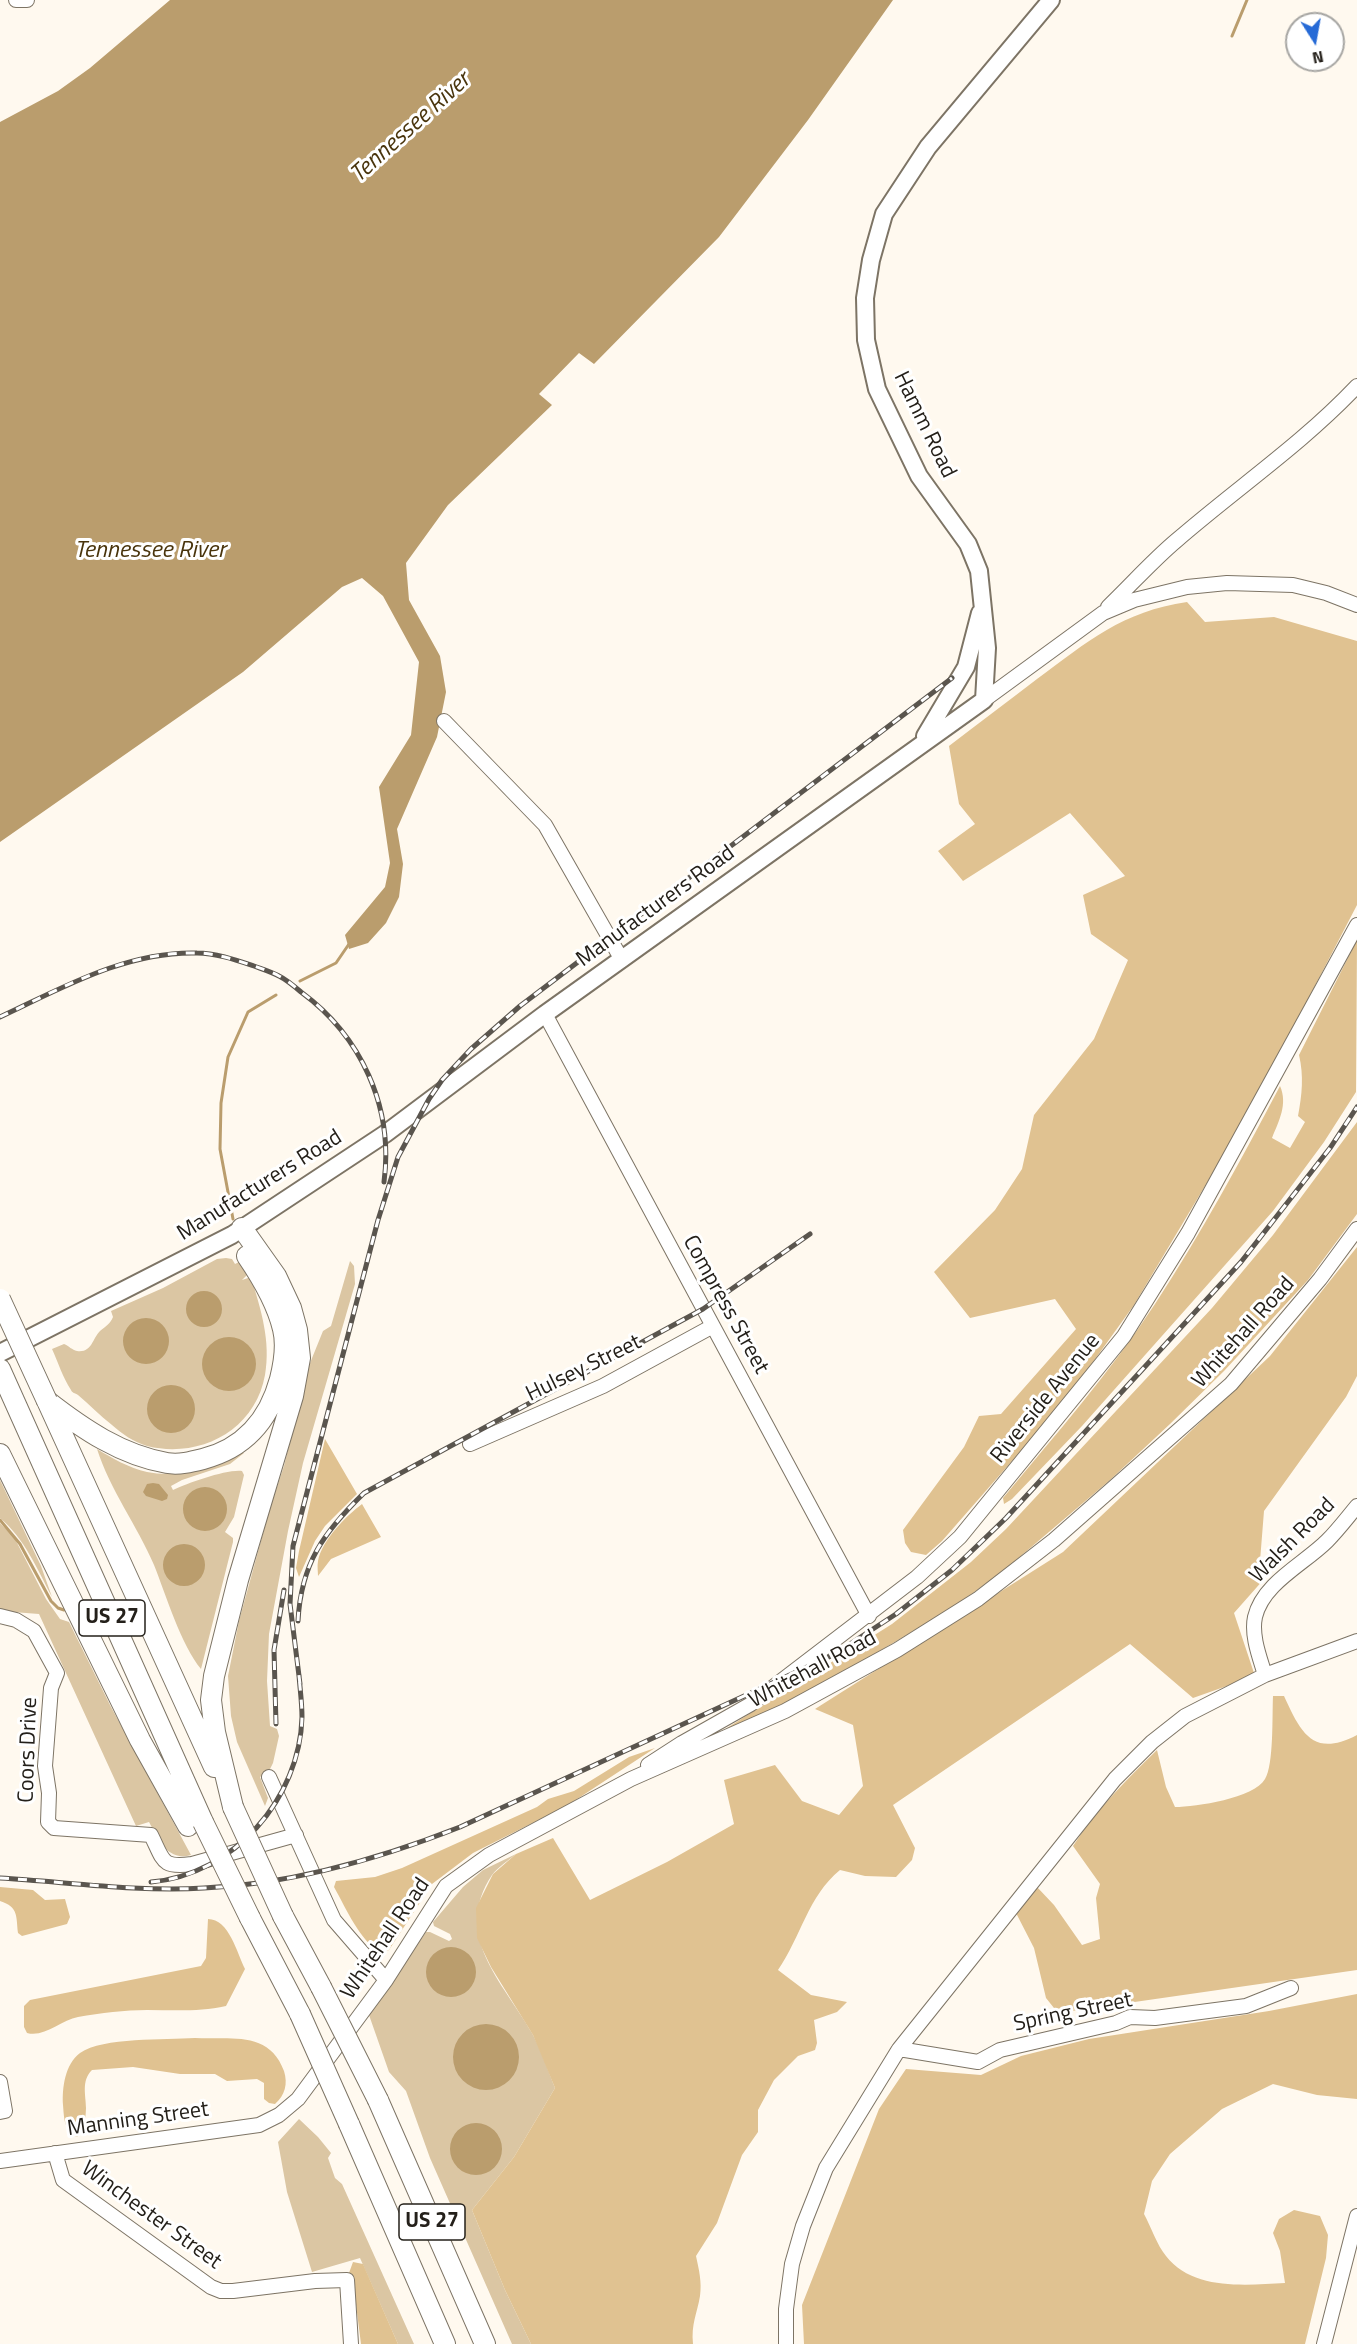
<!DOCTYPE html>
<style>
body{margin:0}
#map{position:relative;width:1357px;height:2344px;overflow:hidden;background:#fff9ef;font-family:"Titillium Web",sans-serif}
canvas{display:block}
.north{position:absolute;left:1285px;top:12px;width:60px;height:60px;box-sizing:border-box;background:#fff;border:2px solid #a7a6a3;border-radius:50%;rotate:169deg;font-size:16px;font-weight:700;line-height:24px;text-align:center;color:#24201a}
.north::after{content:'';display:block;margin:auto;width:21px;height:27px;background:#266ad6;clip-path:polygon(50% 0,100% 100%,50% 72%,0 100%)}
</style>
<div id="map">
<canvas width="1357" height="2344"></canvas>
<div class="north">N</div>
</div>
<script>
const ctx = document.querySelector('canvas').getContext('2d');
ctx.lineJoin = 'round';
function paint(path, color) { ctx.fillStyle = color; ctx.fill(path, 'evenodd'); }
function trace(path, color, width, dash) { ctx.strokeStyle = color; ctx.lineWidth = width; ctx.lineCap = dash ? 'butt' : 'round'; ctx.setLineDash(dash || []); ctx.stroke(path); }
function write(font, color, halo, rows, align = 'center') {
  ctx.font = font + ' "Titillium Web",sans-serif'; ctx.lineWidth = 6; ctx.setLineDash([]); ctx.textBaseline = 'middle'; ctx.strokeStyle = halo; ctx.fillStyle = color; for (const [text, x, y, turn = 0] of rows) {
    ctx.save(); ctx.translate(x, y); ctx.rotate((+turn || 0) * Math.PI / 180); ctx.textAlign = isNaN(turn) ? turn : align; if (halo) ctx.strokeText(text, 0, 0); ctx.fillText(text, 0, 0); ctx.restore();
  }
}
paint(new Path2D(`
 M226 1258 232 1259 235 1264 239 1262 248 1274 242 1280 251 1277C261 1310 271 1341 265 1375 255 1431 199 1459 147 1446 134 1442 122 1434 112 1425 100 1416 89 1404 78 1395 75 1393 72 1393 71 1390 63 1378 58 1362 52 1349L64 1344C69 1346 72 1350 77 1351 92 1353 92 1339 100 1331 106 1326 110 1324 113 1317L111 1311 163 1288 217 1259Z
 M350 1261 354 1266 355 1284 303 1463 288 1531 269 1634 267 1681 270 1726 277 1729 279 1736 273 1763 270 1769 260 1777 268 1798 265 1806 237 1742 231 1716 228 1676 239 1621 270 1508 284 1466 308 1368 323 1331 331 1326Z
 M97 1449C112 1458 129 1468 147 1472 178 1478 215 1469 240 1451L244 1453 230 1464 182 1480 171 1486 173 1490C188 1483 227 1469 242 1471L244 1475 234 1517 225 1532 233 1538V1542L201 1669C181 1645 166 1595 154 1565 137 1525 110 1490 97 1449Z
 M0 1480 41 1566 52 1597C37 1569 25 1539 0 1518Z
 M0 1523 14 1537 46 1599 60 1619 69 1622 111 1707 191 1855C167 1862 158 1838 149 1822L136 1826 39 1614 0 1611Z
 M516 1854C509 1860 498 1867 492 1875 452 1935 502 1981 532 2033 541 2050 548 2070 555 2088L514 2157 472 2210 505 2290 531 2344H512L430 2158 406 2091 389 2072 369 2015 426 1932H430L449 1941 452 1939 450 1934 434 1926 433 1922 463 1887 483 1870Z
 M299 2119 318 2137 331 2153 328 2158 335 2178 342 2184 414 2344H398L360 2258 312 2272 287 2192 278 2142Z`), '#dbc6a3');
paint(new Path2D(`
 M1187 602 1205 622 1274 617 1357 641V905L1280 1053 1230 1144 1134 1305 1093 1362 1026 1445 942 1541 926 1555 911 1552 905 1543 903 1530 964 1447 979 1416 1001 1414 1076 1329 1055 1299 970 1318 934 1272 995 1210 1022 1169 1034 1115 1094 1039 1128 960 1091 934 1083 895 1125 876 1070 813 963 881 938 851 975 824 959 804 949 746C978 724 1008 701 1037 679 1087 642 1123 611 1187 602Z
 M1357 940 1356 1092 1324 1142 1273 1211 1082 1426 1012 1499 1004 1504 1003 1498C1055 1435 1110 1373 1155 1304 1201 1234 1241 1160 1280 1086 1288 1104 1279 1121 1272 1138L1290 1148 1305 1122 1298 1116C1302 1095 1304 1076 1299 1055Z
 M1357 1122V1214L1308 1280 1224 1371 1170 1424 1110 1480 1002 1572 952 1608 829 1681 758 1718 721 1734 719 1733 892 1624 971 1562 1006 1529 1212 1308 1273 1235Z
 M1357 1247V1376L1346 1397 1264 1511 1260 1561 1272 1570 1234 1613 1255 1676 1193 1698 1130 1644 893 1805 915 1848 912 1860 896 1877 865 1876 840 1870C808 1896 801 1937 778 1970L811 1995 847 2002 837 2012 814 2020 817 2043 815 2050 798 2056 774 2080 758 2110V2132L742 2155 717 2223 696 2256C699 2270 702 2282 700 2296 697 2314 691 2324 693 2344H531L505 2290 472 2210 514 2157 555 2088 533 2035 491 1967 477 1938 476 1908 493 1874 516 1854 553 1838 590 1900 667 1862 734 1824 724 1780 775 1765 802 1801 839 1815 863 1786 853 1725 815 1709 1063 1552 1270 1356Z
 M325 1439 357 1494 325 1526 315 1541 299 1577 296 1568 299 1551Z
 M362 1504 381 1537 331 1559 318 1576C318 1572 317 1566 318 1561 322 1540 346 1516 362 1504Z
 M1273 1696H1284C1301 1733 1313 1758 1357 1735V1970L1058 2013 1046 1998 1034 1948 1016 1913 1037 1887 1054 1905 1082 1945 1100 1939 1096 1898 1100 1884 1073 1846C1096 1810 1127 1779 1157 1750L1166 1787 1175 1807C1196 1807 1254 1798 1265 1779 1274 1765 1272 1715 1273 1696Z
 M655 1748 568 1805 473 1853 432 1884 389 1950 381 1954C358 1937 348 1912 334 1887L336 1881 375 1877 402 1868 537 1807 548 1799 574 1791 629 1757Z
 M0 1887 33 1890 45 1900 65 1899 70 1917 67 1924 22 1936 18 1933C16 1917 19 1907 0 1901Z
 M208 1919C229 1919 237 1953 245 1969L226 2006C199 2012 174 2010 147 2010 125 2010 101 2013 78 2017 61 2020 44 2038 27 2033L24 2027V2006L30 2000 201 1966 206 1958Z
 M1357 1994V2099L1317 2095 1273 2084 1222 2109 1170 2154 1152 2181 1144 2214C1151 2227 1157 2245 1166 2256 1193 2291 1246 2285 1285 2283L1280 2251 1273 2233 1279 2219 1294 2210 1320 2216 1328 2235 1326 2258 1305 2344H804L802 2305 879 2109 906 2069 981 2075 1021 2056 1089 2039 1269 2011Z
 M195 2038C230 2040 269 2030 284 2071 288 2084 285 2095 275 2104L269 2103 264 2099V2083L257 2079 227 2081 215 2074H180L133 2067 92 2070C81 2081 86 2095 86 2108 86 2117 84 2125 82 2133L77 2137C64 2132 64 2117 63 2105 62 2088 65 2064 80 2053 103 2037 165 2040 195 2038Z
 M353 2262 363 2264 398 2344H361L354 2289 349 2273Z`), '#e0c291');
paint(new Path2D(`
 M170 0H893L808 120 719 237 594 364 579 353 539 394 552 405 448 505 406 563 409 600 440 656 446 692 437 737 397 829 403 864 399 897 386 923 368 943 349 949 345 935 385 887 390 863 379 787 411 735 419 662 383 596 362 578 342 587 243 672 0 842V122L58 91 90 68Z
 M186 1309a18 18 0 1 1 36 0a18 18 0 1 1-36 0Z
 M123 1341a23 23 0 1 1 46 0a23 23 0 1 1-46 0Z
 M202 1364a27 27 0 1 1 54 0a27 27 0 1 1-54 0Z
 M147 1409a24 24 0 1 1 48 0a24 24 0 1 1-48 0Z
 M153 1483 159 1484 168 1495 167 1499 162 1501 146 1496 143 1492 147 1484Z
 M183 1509a22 22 0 1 1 44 0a22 22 0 1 1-44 0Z
 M163 1565a21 21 0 1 1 42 0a21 21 0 1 1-42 0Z
 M426 1972a25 25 0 1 1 50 0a25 25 0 1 1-50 0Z
 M453 2057a33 33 0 1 1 66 0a33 33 0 1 1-66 0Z
 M450 2149a26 26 0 1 1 52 0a26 26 0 1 1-52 0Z`), '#ba9d6d');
trace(new Path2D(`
 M1232 36 1247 0
 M300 981 336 963 349 944
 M233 1219 220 1149 221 1103 228 1057 248 1012 276 995
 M0 1520 20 1544 51 1601 58 1608 64 1610`), '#ba9d6d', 3);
const minor = new Path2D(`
 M16 0H27
 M1108 607C1131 585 1153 560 1177 540 1237 488 1302 444 1357 386
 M984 700 1103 613 1134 600 1187 587 1227 583 1293 585 1326 593 1357 605
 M444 721 545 825 622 960
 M545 1014 869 1616
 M470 1444 603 1386 713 1326
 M0 1616 16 1620 34 1631 57 1673 51 1688 45 1766 49 1793 48 1822 54 1828 151 1835C164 1861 161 1868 192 1864L296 1835
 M1265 1675C1260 1658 1251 1636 1255 1617 1263 1583 1304 1564 1327 1541 1338 1530 1347 1518 1357 1506
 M648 1765 682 1743 751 1704 917 1577 960 1537 1124 1336 1188 1233 1357 925
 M269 1777 334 1920 386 1980
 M899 2049 978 2062 1000 2050 1116 2023 1130 2017 1155 2018 1246 2006 1291 1988
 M0 2082 5 2111 0 2112
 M55 2153 63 2180 211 2287 221 2291H233L315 2281 347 2280 351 2344
 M0 2161 259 2125 279 2115 298 2099 386 1980 446 1886 489 1855 631 1779 785 1711 897 1650 978 1599 1054 1540 1231 1384 1320 1279 1357 1229
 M786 2344V2309L792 2264 803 2226 826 2168 899 2049 1115 1779 1152 1742 1185 1716 1265 1675 1357 1641
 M1324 2344 1357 2216`);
const major = new Path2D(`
 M925 736 966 667 980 613
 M0 1353 232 1235 385 1134 545 1014 984 700 987 648 979 571 968 544 919 476 877 389 866 340 865 298 871 260 884 214 928 147 1051 0`);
const highway = new Path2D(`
 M0 1369 203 1822
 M47 1401C83 1429 121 1455 167 1463 179 1465 191 1462 203 1459 245 1448 269 1420 280 1379 284 1363 287 1345 283 1329 277 1303 262 1278 247 1256
 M48 1403 214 1767
 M0 1454 140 1740 188 1826
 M233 1807 215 1732 211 1700 214 1676 238 1580 293 1396 300 1358 297 1330 291 1308 276 1276 242 1228
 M283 1916 321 1987
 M250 1918 300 2014
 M378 2100 485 2344
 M349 2124 445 2344`);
trace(minor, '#7d7465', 16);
trace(major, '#7d7465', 20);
trace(highway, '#7d7465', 22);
trace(minor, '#fff', 14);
trace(major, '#fff', 16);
trace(highway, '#fff', 20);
const rail = new Path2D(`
 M0 1017C62 988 126 951 197 953 216 953 236 960 254 966 262 969 272 972 279 976 287 980 294 986 301 992 361 1036 394 1107 384 1182
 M298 1621C301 1563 324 1532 364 1493L703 1309 810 1234
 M300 1684 290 1604 293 1546 378 1220 398 1157 429 1099 442 1080 471 1049 520 1006 952 678
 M276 1724 274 1650 284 1590
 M0 1878C68 1882 136 1892 204 1888 292 1884 379 1859 460 1827L833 1655 896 1614 952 1570 1006 1518 1241 1262 1330 1148 1357 1107
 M151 1882C234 1875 300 1798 302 1717 302 1703 300 1689 299 1675`);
trace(rail, '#5a554e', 5);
trace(rail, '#fff', 3, [9]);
const highwayBridge = new Path2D(`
 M0 1299 47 1401
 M233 1807 283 1916
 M203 1822 250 1918
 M321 1987 378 2100
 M300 2014 349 2124`);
trace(highwayBridge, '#7d7465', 22, []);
trace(highwayBridge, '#fff', 20);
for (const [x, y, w] of [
 [112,1618,66],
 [432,2222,66]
]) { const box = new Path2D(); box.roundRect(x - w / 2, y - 18, w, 36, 4.5); ctx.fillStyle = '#fff'; ctx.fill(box); trace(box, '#24201a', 1.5); }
write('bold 21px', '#24201a', null, [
 ["US 27",112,1618],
 ["US 27",432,2222]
]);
write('22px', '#24201a', '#fff', [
 ["Hamm Road",924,425,64],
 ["Manufacturers Road",656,907,-36],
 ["Manufacturers Road",260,1186,-32],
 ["Compress Street",725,1305,61],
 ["Whitehall Road",1244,1333,-48],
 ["Hulsey Street",584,1369,-26],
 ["Riverside Avenue",1046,1399,-51],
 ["Walsh Road",1293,1541,-45],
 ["Whitehall Road",813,1670,-28],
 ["Coors Drive",29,1750,-88],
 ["Whitehall Road",386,1939,-56],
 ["Spring Street",1073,2013,-12],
 ["Manning Street",138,2120,-8],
 ["Winchester Street",151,2216,36]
]);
write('italic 24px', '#49340c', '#fff', [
 ["Tennessee River",411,128,-42],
 ["Tennessee River",150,551]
]);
</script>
